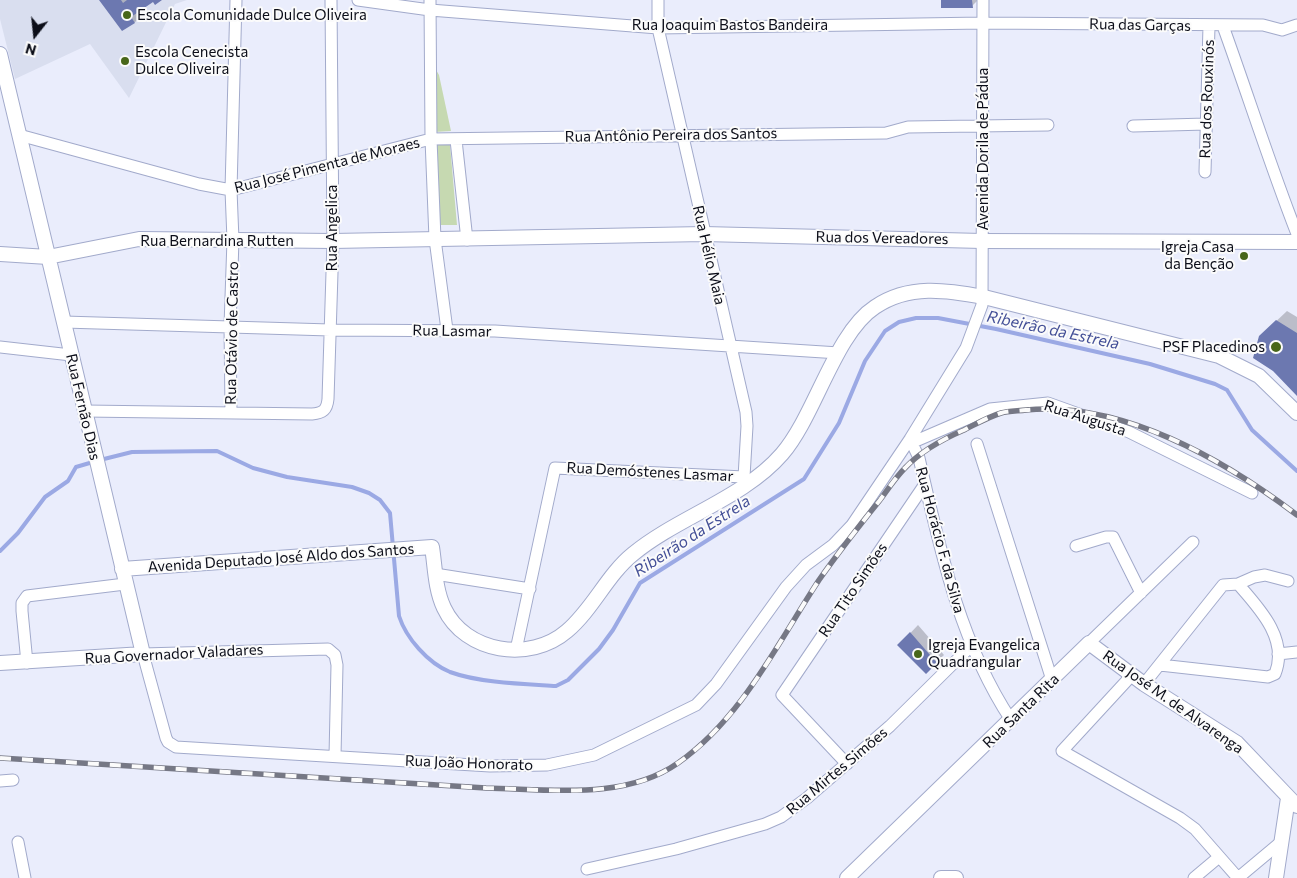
<!DOCTYPE html>
<meta charset="utf-8">
<style>
body{margin:0}
#map{position:relative;width:1297px;height:878px;overflow:hidden;background:#eaedfc;font-family:Commissioner,sans-serif}
canvas{display:block}
.north{position:absolute;left:10px;top:10px;width:50px;height:50px;-webkit-text-stroke:4px #fbfbfb;paint-order:stroke;rotate:196deg;font-size:14px;font-weight:700;line-height:20px;text-align:center;color:#0c0e19}
.north::after{content:'';display:block;margin:auto;width:18px;height:22px;background:#0c0e19;clip-path:polygon(50% 0,100% 100%,50% 72%,0 100%)}
</style>
<div id="map">
<canvas width="1297" height="878"></canvas>
<div class="north">N</div>
</div>
<script>
const ctx = document.querySelector('canvas').getContext('2d');
ctx.lineJoin = 'round';
function paint(path, color) { ctx.fillStyle = color; ctx.fill(path, 'evenodd'); }
function trace(path, color, width, dash) { ctx.strokeStyle = color; ctx.lineWidth = width; ctx.lineCap = dash ? 'butt' : 'round'; ctx.setLineDash(dash || []); ctx.stroke(path); }
function write(font, color, halo, rows, align = 'center') {
  ctx.font = font + ' Commissioner,sans-serif'; ctx.lineWidth = 4; ctx.setLineDash([]); ctx.textBaseline = 'middle'; ctx.strokeStyle = halo; ctx.fillStyle = color; for (const [text, x, y, turn = 0] of rows) {
    ctx.save(); ctx.translate(x, y); ctx.rotate((+turn || 0) * Math.PI / 180); ctx.textAlign = isNaN(turn) ? turn : align; if (halo) ctx.strokeText(text, 0, 0); ctx.fillText(text, 0, 0); ctx.restore();
  }
}
paint(new Path2D(`
 M0 0H187L175 4 129 98 90 44 15 79 0 19Z`), '#d9deef');
paint(new Path2D(`
 M435 68 439 75 451 131 434 132Z
 M436 145H450L457 225H440Z`), '#c6d9b1');
paint(new Path2D(`
 M101 0H153L138 10 142 15 135 22 122 30Z
 M942 0H978L972 6Z
 M1287 311 1297 317V394L1270 327Z
 M918 625 944 655 926 672 899 645Z`), '#0003');
trace(new Path2D(`
 M100 460 132 452 217 451 253 468 287 477 352 487 369 493 380 500 390 513 399 616C406 638 428 663 450 672 480 683 524 684 556 686L568 680 599 649 613 630 640 583 804 479 839 423 865 361 885 331 899 322 916 318H938L996 329 1150 364 1215 384 1227 390 1252 430 1297 471
 M0 551 18 533 45 497 68 481 76 467 93 462`), '#9ba9e4', 4);
paint(new Path2D(`
 M99 0H121L123 3 127 0H162L155 5 153 2 131 17 135 23 122 31Z
 M941 0H972L973 8H941Z
 M1276 320 1297 333V396L1273 371 1253 358 1259 336Z
 M910 632 937 663 926 674 897 645Z`), '#6c78b0');
const minor = new Path2D(`
 M358 0 430 10 658 28 983 23 1263 25 1282 30 1297 25
 M430 0 431 139 435 239 447 330
 M658 0V28L746 412 747 426 744 477 746 484
 M1223 26C1248 95 1270 165 1297 234
 M1133 126 1206 124
 M19 135 199 184 231 190 431 139 886 133 908 127 1048 125
 M456 140 467 240
 M1205 172 1209 26
 M64 322 330 330 495 331 839 353
 M0 347 71 355
 M85 411 312 414C323 413 327 410 328 399L333 241 331 0
 M231 412 230 326 233 240 231 190 236 0
 M910 439 918 440 990 409 1048 403 1129 432 1252 493
 M910 439 919 458C940 549 959 641 1011 720
 M977 444 1052 680
 M1076 546 1106 537H1113L1141 593
 M435 574 530 589
 M1089 643 1193 542
 M516 650 555 468 744 477
 M1278 654 1297 652
 M27 663 22 611V603L27 596 125 584
 M1160 665 1268 677 1275 674C1289 639 1259 608 1238 584
 M1132 675 1062 751 1180 818 1195 829 1238 878
 M1144 684 1223 585 1238 584 1254 577 1265 575 1288 581
 M335 756 337 665 335 655 328 649 143 654 166 738 168 742 176 747 490 766 547 765 594 755 696 705 716 684 786 587 806 565 833 545 852 525 910 439 966 348 982 305 983 0
 M847 764 782 695 925 484
 M0 781 13 780
 M18 842 25 878
 M587 869 676 849 765 824 781 817 807 798 890 726 972 645
 M1194 878 1219 857
 M1238 878 1281 842`);
const tertiary = new Path2D(`
 M0 54 143 654 0 663
 M0 254 48 257 139 239 333 241 704 234 982 241 1297 242
 M122 569 432 547C435 566 435 589 444 608 465 653 530 663 567 631 593 609 607 575 633 554 678 517 744 498 782 454 815 416 835 333 875 307 909 284 946 290 984 297L1219 356 1259 376 1297 413
 M847 878 1089 643 1144 684 1237 743 1297 806
 M941 878H956
 M1276 878 1288 798`);
trace(minor, '#a2aacb', 13);
trace(tertiary, '#a2aacb', 16);
trace(minor, '#fff', 11);
trace(tertiary, '#fff', 14);
const rail = new Path2D(`
 M0 758 486 788C548 789 624 801 678 763 742 718 777 644 819 580 838 553 859 526 880 500 888 489 896 477 905 468 920 452 943 439 964 430 976 424 988 417 1001 413 1008 411 1018 411 1026 410 1122 401 1223 459 1297 515`);
trace(rail, '#767885', 5.5);
trace(rail, '#fbfbfb', 4, [11]);
for (const [x, y, r, color] of [
 [127,15,5,"#486619"],
 [125,61,5,"#486619"],
 [1244,256,5,"#486619"],
 [1276,347,6,"#486619"],
 [918,654,5,"#486619"]
]) { const dot = new Path2D(); dot.arc(x, y, r, 0, 2 * Math.PI); ctx.fillStyle = color; ctx.fill(dot); trace(dot, '#fbfbfb', 2); }
write('15px', '#0c0e19', '#fbfbfb', [
 ["Escola Comunidade Dulce Oliveira",137,15],
 ["Escola Cenecista",135,52],
 ["Dulce Oliveira",135,69],
 ["Igreja Casa",1234,247,"right"],
 ["da Benção",1234,264,"right"],
 ["PSF Placedinos",1265,347,"right"],
 ["Igreja Evangelica",928,645],
 ["Quadrangular",928,662]
], 'left');
write('15px', '#0c0e19', '#fbfbfb', [
 ["Rua Joaquim Bastos Bandeira",730,25],
 ["Rua das Garças",1140,25,1],
 ["Rua dos Rouxinós",1207,99,-88],
 ["Rua Antônio Pereira dos Santos",671,135,-1],
 ["Avenida Dorila de Pádua",983,149,-90],
 ["Rua José Pimenta de Moraes",327,165,-14],
 ["Rua Angelica",332,228,-90],
 ["Rua dos Vereadores",882,238,1],
 ["Rua Bernardina Rutten",217,241],
 ["Rua Hélio Maia",709,255,77],
 ["Rua Lasmar",452,331,1],
 ["Rua Otávio de Castro",232,333,-89],
 ["Rua Fernão Dias",83,407,77],
 ["Rua Augusta",1085,418,18],
 ["Rua Demóstenes Lasmar",650,472,3],
 ["Rua Horácio F. da Silva",940,540,75],
 ["Avenida Deputado José Aldo dos Santos",281,558,-4],
 ["Rua Tito Simões",853,590,-56],
 ["Rua Governador Valadares",174,654,-3],
 ["Rua José M. de Alvarenga",1173,702,35],
 ["Rua Santa Rita",1021,711,-44],
 ["Rua João Honorato",469,763,2],
 ["Rua Mirtes Simões",837,771,-40]
]);
write('italic 16px', '#434f97', '#fbfbfb', [
 ["Ribeirão da Estrela",1053,330,12],
 ["Ribeirão da Estrela",692,536,-33]
]);
</script>
